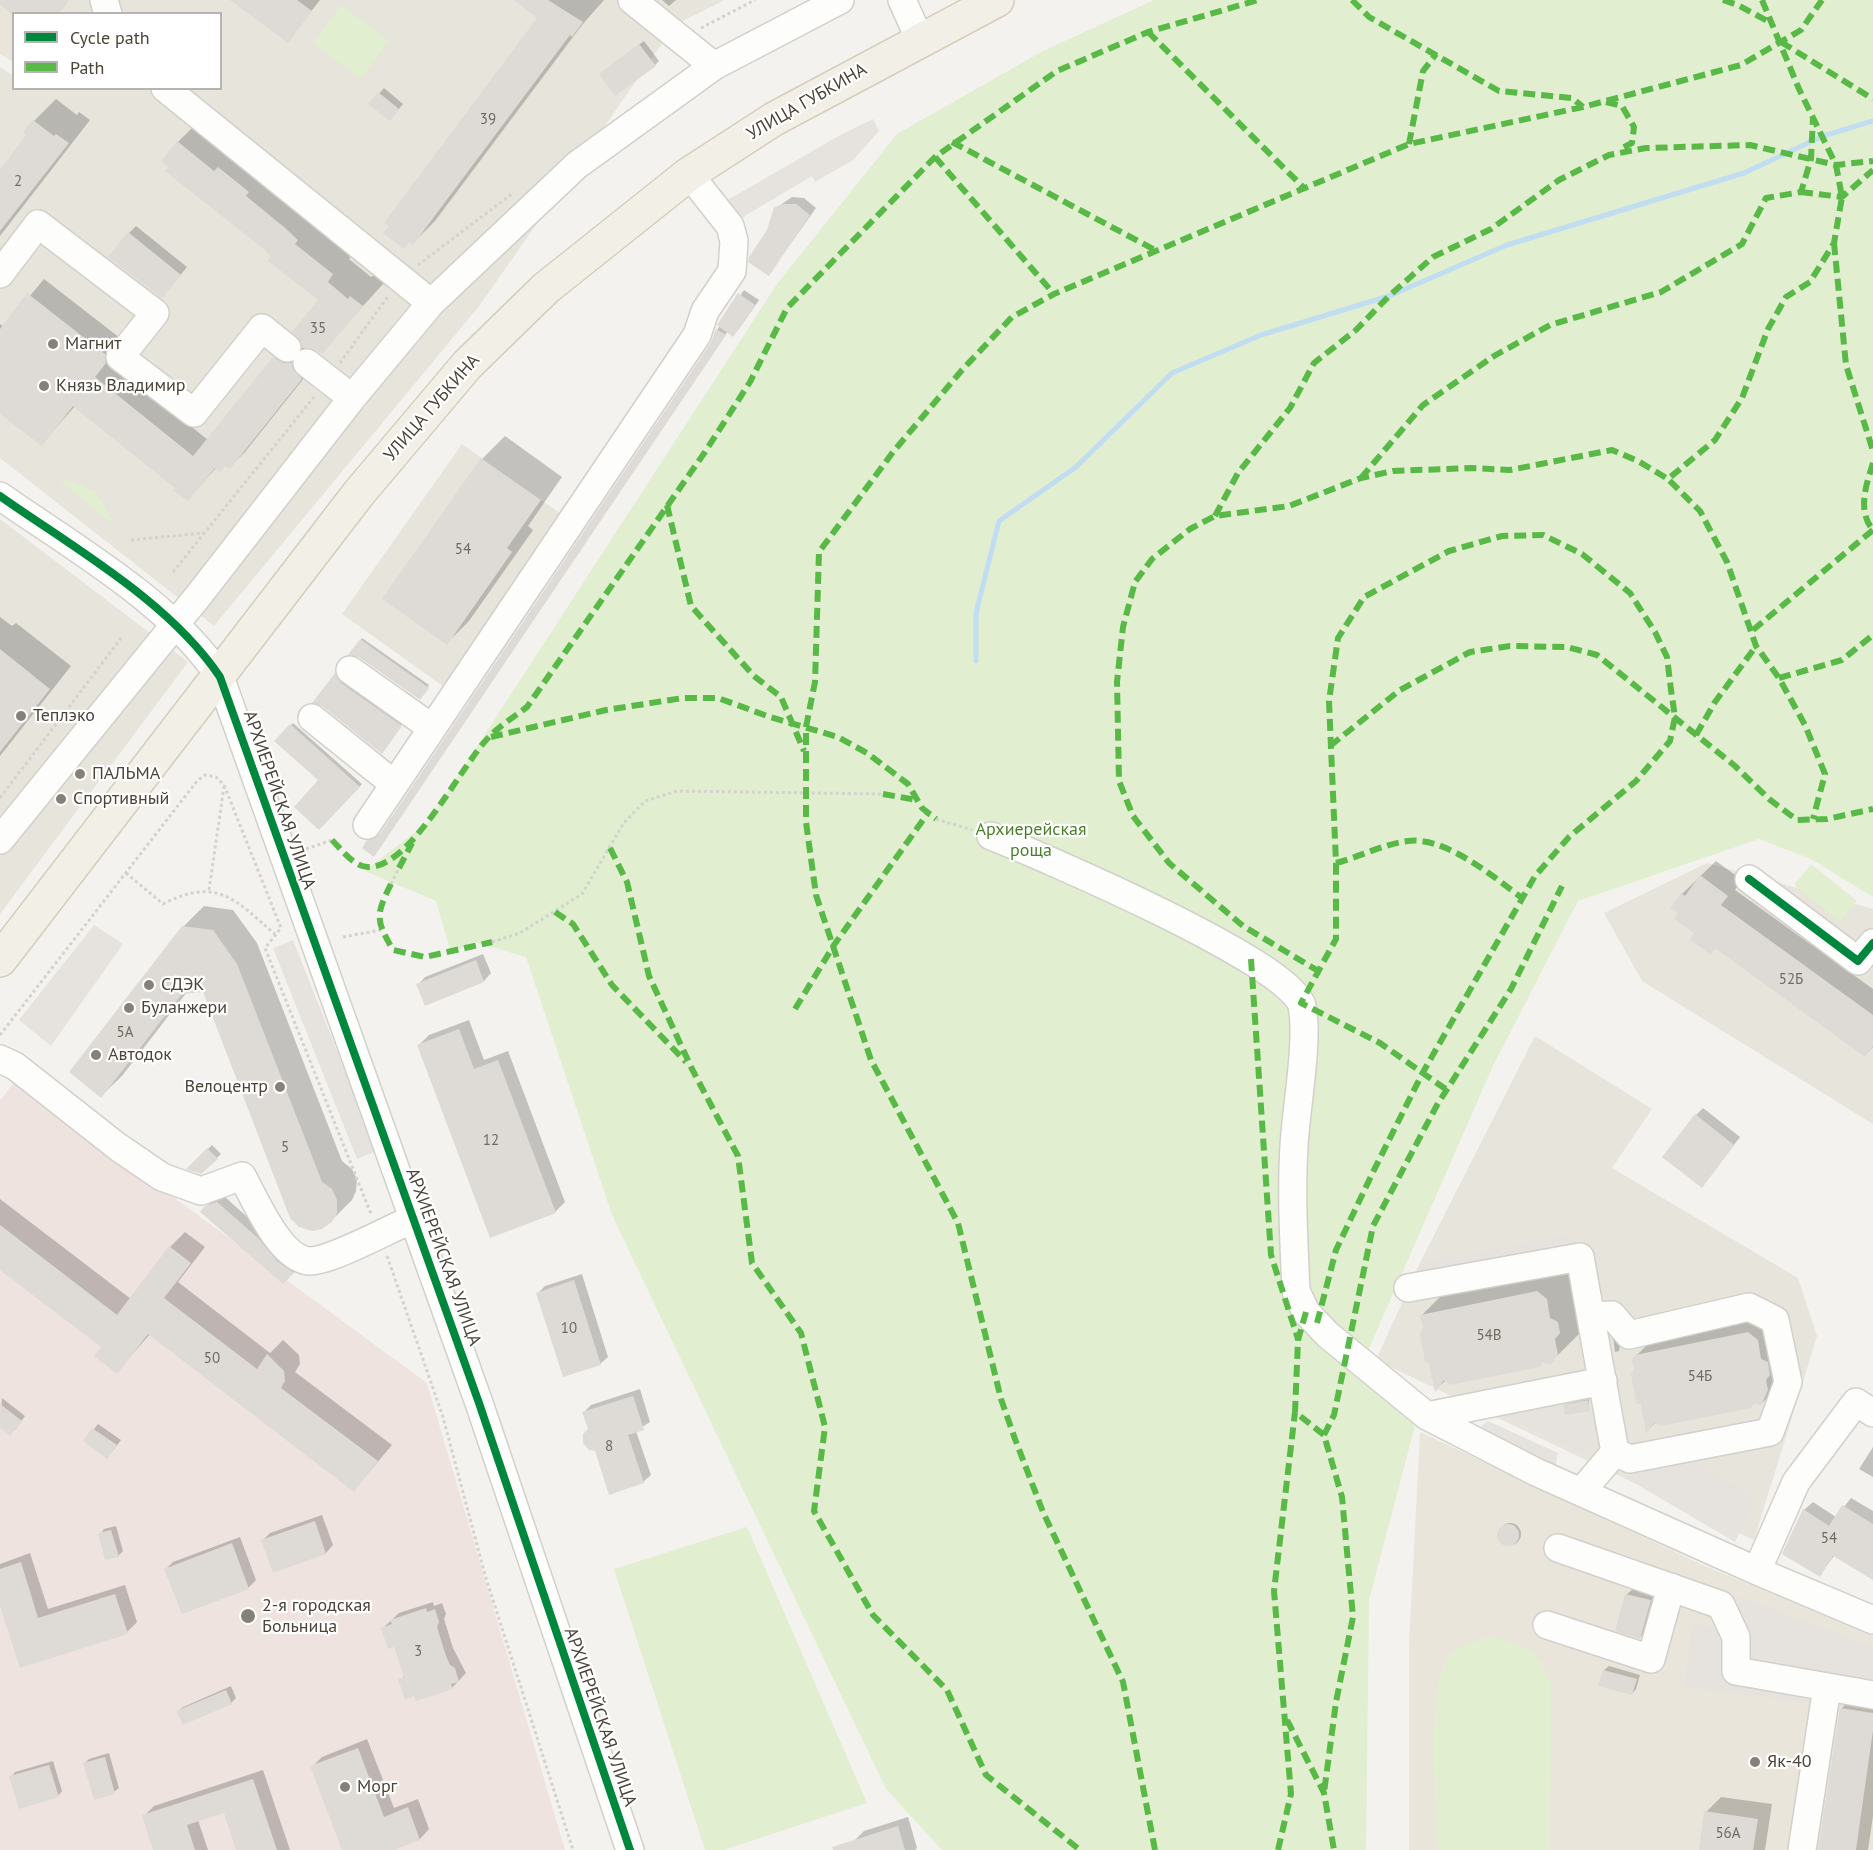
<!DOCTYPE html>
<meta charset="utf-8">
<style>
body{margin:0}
#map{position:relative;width:1873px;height:1850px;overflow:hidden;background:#f4f2ee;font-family:"PT Sans",sans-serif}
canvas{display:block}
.legend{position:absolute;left:12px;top:12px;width:210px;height:78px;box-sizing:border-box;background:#fff;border:2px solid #b7b4b0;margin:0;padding:8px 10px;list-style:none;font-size:18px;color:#4b4439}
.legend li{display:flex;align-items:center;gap:12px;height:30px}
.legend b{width:30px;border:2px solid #b7b4b0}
</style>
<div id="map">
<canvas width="1873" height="1850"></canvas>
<ul class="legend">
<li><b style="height:8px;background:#00873e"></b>Cycle path</li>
<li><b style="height:8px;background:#58b947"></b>Path</li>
</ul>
</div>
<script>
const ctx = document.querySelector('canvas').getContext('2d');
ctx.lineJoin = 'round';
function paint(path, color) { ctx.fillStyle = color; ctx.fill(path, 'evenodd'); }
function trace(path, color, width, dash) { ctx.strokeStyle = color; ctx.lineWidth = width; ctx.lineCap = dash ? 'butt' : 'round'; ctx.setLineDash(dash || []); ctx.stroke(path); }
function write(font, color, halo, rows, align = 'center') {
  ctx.font = font + ' "PT Sans",sans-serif'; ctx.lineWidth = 4.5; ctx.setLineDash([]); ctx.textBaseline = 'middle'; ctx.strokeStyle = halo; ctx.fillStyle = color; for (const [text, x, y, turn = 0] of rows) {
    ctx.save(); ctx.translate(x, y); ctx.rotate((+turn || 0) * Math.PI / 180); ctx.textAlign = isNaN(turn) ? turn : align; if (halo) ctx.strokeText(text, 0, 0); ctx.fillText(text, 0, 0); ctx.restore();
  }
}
paint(new Path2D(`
 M64 0H725L675 25 480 305 214 626 0 458V67L12 75 13 73 14 88H220V14L55 13Z
 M462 444 564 516 447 689 342 614Z
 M0 519 188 662 0 914Z
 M1707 863 1873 909V1124L1642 981 1604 913Z
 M1535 1036 1652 1109 1612 1168 1798 1278 1817 1336 1754 1540 1376 1360 1420 1263Z`), '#e7e4dc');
paint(new Path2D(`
 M0 0 14 14 13 62 0 54Z
 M1420 1432 1705 1566 1873 1636V1850H1409V1645Z`), '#eae5da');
paint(new Path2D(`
 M15 1081 427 1383 565 1850H0V1101Z`), '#eee3df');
paint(new Path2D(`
 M1154 0H1873V897L1811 859 1759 839 1578 901 1493 1066 1367 1353 1421 1403 1369 1600 1366 1850H942L886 1789 612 1215 526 957 474 942 451 953 436 901 365 871 428 822 777 284 897 134 1043 51Z
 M341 5 389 41 361 79 313 43Z
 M63 479 95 491 113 521H109L62 483Z
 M1811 864 1857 901 1840 922 1794 885Z
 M747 1527 867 1803 723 1850H705L614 1569Z
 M1493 1637C1525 1646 1535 1649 1551 1681L1550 1850H1437C1436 1810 1427 1692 1445 1662 1455 1646 1476 1640 1493 1637Z`), '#e1eecf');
paint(new Path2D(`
 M873 119 879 131 853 160 815 182 812 176 738 220 726 201 842 134Z
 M94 925 123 944 51 1046 19 1020Z
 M293 940 377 1151 357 1159 273 948Z
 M1572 1234 1577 1249 1411 1282 1420 1263Z
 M1559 1401 1564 1418 1594 1412 1599 1436 1584 1455 1500 1413Z
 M1488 1421 1558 1453 1555 1468 1477 1430Z
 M1692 1459 1755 1498 1735 1542 1624 1477 1638 1465Z
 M1740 1597 1873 1647V1710L1684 1687 1692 1621 1724 1630 1735 1621Z`), '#e6e3df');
paint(new Path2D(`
 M233 0H320L288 41Z
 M517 0H604L582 25 435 221 413 243 540 17Z
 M662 0H676L669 6Z
 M644 41 659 61 655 65 605 70Z
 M384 88 403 104 394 115 370 104Z
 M56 99 77 115 79 112 90 120 0 236V172L28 134 34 121Z
 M200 120 355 251 349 259 371 277 374 275 384 283 321 352 306 346 308 354 316 363 245 452 230 467 226 464 216 468 188 499 177 488 75 406 42 444 0 413V324L4 327 44 279 120 338 109 361 208 440 289 342 304 348 303 341 320 300 273 257 178 142Z
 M792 197 804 198 816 208 769 274 768 230 776 208Z
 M136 226 187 267 169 289 129 233Z
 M744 290 759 300 738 330 733 335 728 331 376 853 382 833 711 344 717 330Z
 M505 436 562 477 528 526 533 530 469 621 447 643 384 599 483 458Z
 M0 617 12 626 16 623 71 666 0 756Z
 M362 638 429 685 421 696 361 640Z
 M338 673 402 723 383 750 323 704 314 702Z
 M293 723 362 784 319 828 320 780 277 741Z
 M1716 861 1742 880 1735 890 1873 989V1047L1865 1055 1716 947 1711 953 1680 913 1682 894Z
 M204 906 233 910 257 943 342 1161 352 1169 357 1179 356 1191 352 1200 331 1221 204 991 187 992 122 1076 101 1096 183 927Z
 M483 954 491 973 484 981 426 1004 418 985 425 977Z
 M469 1020 484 1060 508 1051 565 1202 555 1212 419 1045 429 1035Z
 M1703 1108 1740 1137 1709 1178 1696 1115Z
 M212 1145 221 1154 201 1173 189 1168Z
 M224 1196 300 1265 291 1275 206 1207 214 1199Z
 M0 1199 131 1299 170 1247 185 1232 205 1247 178 1282 270 1353 283 1340 299 1355 300 1364 295 1372 392 1445 354 1490 150 1334 117 1372 103 1347 0 1268Z
 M1578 1268 1581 1332 1550 1363 1544 1360 1446 1380 1436 1389 1422 1315 1453 1284Z
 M582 1274 608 1357 600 1364 538 1293 545 1286Z
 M1764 1318 1776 1389 1761 1404 1755 1402 1750 1407 1657 1421 1647 1431 1636 1370V1356L1652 1340Z
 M1613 1337 1620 1344 1619 1351 1615 1352Z
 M640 1389 650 1422 636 1431 651 1475 643 1482 589 1429 584 1412 591 1405Z
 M2 1398 25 1416 15 1430 0 1426Z
 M1589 1399V1410L1565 1405 1567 1404Z
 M98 1424 121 1440 112 1452 85 1441Z
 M1873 1447V1477L1859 1469Z
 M1851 1498 1873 1511V1578L1835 1555 1819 1575 1804 1510 1813 1502 1836 1517Z
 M322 1515 333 1545 326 1553 274 1571 263 1540 270 1533Z
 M1499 1534a11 11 0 1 1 22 0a11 11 0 1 1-22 0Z
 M116 1526 123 1551 118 1556 100 1534 104 1529Z
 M240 1537 256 1580 249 1587 183 1612 166 1569 173 1562Z
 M30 1553 48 1609 125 1585 137 1622 127 1632 21 1666 0 1601V1564Z
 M1634 1588 1657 1593 1647 1630 1640 1637 1626 1595Z
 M433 1602 434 1606 442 1603 446 1614 444 1619 453 1648 466 1673 452 1688 400 1680 405 1675 395 1645 383 1628 399 1613Z
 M1609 1666 1640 1675 1636 1689 1632 1694 1604 1670Z
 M231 1686 236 1698 231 1703 178 1711 183 1707Z
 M1856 1693 1873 1696V1816L1868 1850H1819L1841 1709Z
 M367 1739 394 1808 418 1799 429 1829 420 1839 389 1850H344L312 1767 322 1757Z
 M109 1753 119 1788 114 1792 85 1763 89 1759Z
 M53 1761 62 1791 58 1796 11 1777 15 1772Z
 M263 1770 290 1850H237L225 1811 198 1820 208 1850H155L144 1816 154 1806Z
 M1721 1797 1772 1804 1765 1850H1700L1706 1812Z
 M908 1817 917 1848 915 1850H834L854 1841 864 1831Z`), '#0003');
trace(new Path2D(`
 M976 661V613L999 521 1076 467 1172 373 1261 335 1389 296 1507 245 1744 173 1823 136 1873 121`), '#c0ddf1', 5);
paint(new Path2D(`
 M0 0H69L59 14H12L0 4Z
 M230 0H297L312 11 288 43Z
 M514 0H548L583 22 572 37 570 35 413 245 409 242 404 249 383 233 389 226 384 223 537 18Z
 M639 44 656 66 615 96 599 74Z
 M378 92 399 109 390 121 368 104Z
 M33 120 54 136 56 134 69 143 0 231V170L26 135 23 132Z
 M177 141 214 171 218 167 249 192 246 196 284 227 298 240 295 244 333 274 328 282 348 299 350 296 363 306 322 354 310 348H302L301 342 292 332 318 300 268 261 271 257 265 250 165 171 168 167 161 161Z
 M784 204H796L810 215 769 276 748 262 749 257 767 230 774 207Z
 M128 232 181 275 162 298 108 257Z
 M27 293 105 354 106 363 95 377 193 456 273 357 284 363H292L293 369 302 379 230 469 225 466 220 472 215 468 188 501 173 490 175 488 73 406 42 446 0 414V329Z
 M738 293 755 305 733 337 717 325Z
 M716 329 726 335 374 857 362 848 366 841 380 834 710 344Z
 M481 458 541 500 507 548 512 552 447 645 382 599Z
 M360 639 429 688 420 700 359 657 348 655Z
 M0 649 50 689 0 752Z
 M335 673 341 683 402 726 382 754 322 706 312 703Z
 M290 724 360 787 319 830 294 807 318 780 274 741Z
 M1700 875 1728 896 1721 905 1873 1015V1046L1865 1057 1715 948 1711 955 1690 940 1694 933 1674 919 1678 913 1670 908 1681 893 1685 896Z
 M182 926 213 930 237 964 322 1182 332 1189 337 1200V1213L332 1222 322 1229 312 1231 299 1227 290 1218 203 992 182 994 101 1098 69 1072Z
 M476 960 484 982 425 1006 416 984Z
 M459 1029 474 1069 498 1060 556 1213 490 1238 417 1045Z
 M1695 1114 1734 1145 1702 1188 1662 1157Z
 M207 1148 218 1159 201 1174 186 1169Z
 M217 1202 258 1238 278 1262 294 1273 283 1284 200 1212 205 1206Z
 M0 1225 117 1315 169 1246 191 1263 164 1298 257 1369 267 1354 284 1371 285 1381 281 1388 378 1461 354 1492 148 1334 117 1374 94 1356 101 1347 0 1270Z
 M574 1280 601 1365 563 1377 536 1293Z
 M1537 1291 1547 1299 1550 1318 1558 1322 1560 1333 1555 1339 1558 1355 1551 1365 1543 1362 1540 1367 1450 1385 1444 1380 1435 1392 1429 1364 1425 1362 1420 1333 1423 1328 1420 1315Z
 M1748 1332 1758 1340 1761 1359 1768 1362 1770 1375 1766 1380 1768 1390 1761 1406 1754 1403 1751 1408 1661 1426 1655 1422 1646 1434 1641 1405 1636 1403 1631 1374 1634 1369 1632 1360 1635 1355Z
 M633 1396 644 1430 628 1435 644 1483 609 1495 595 1451 589 1450 583 1443V1434L588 1429 582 1412Z
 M1588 1400 1590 1411 1565 1415 1563 1405Z
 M0 1404 22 1421 10 1436 0 1428Z
 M92 1428 117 1445 107 1459 83 1441Z
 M1842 1505 1873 1524V1580L1833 1556 1820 1577 1782 1554 1803 1509 1829 1526Z
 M315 1521 326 1554 273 1573 261 1540Z
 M1497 1535a11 11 0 1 1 22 0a11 11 0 1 1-22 0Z
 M111 1530 119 1557 105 1560 98 1533Z
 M232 1543 249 1589 182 1614 164 1569Z
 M21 1562 38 1618 115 1594 128 1634 20 1668 0 1606V1569Z
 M1625 1594 1651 1600 1640 1639 1615 1631Z
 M426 1608 427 1612 435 1609 439 1622 437 1627 446 1656 450 1665 455 1668 459 1682 451 1684 453 1689 416 1701 414 1696 405 1700 398 1679 404 1677 394 1647 388 1649 381 1628 392 1624 390 1620Z
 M1603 1670 1637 1679 1632 1695 1598 1686Z
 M226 1690 232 1704 183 1725 176 1711Z
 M1840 1708 1873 1713V1730L1856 1850H1818Z
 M358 1748 384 1817 408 1807 420 1840 394 1850H342L310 1766Z
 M105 1757 115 1794 94 1800 83 1763Z
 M49 1765 59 1797 19 1809 9 1776Z
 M253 1779 277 1850H236L224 1813 187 1825 195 1850H153L142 1815Z
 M1704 1811 1758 1819 1753 1850H1699Z
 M898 1826 905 1850H833L832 1847Z`), '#dedbd6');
const minor = new Path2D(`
 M104 0 108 14
 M632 0 714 66
 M902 0 920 40
 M165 88 431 303
 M0 274 38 224 155 313 120 357 194 413 262 328 287 348
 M307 363 352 398
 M0 496C74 548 170 602 220 677L479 1403 630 1850
 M350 670 432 728
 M312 718 394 784
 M367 825 697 335 705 311 732 271 734 241 730 226 689 174
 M991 836C1039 855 1292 963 1302 1006 1309 1041 1296 1108 1294 1146 1291 1194 1294 1243 1296 1291L1306 1312 1328 1335 1427 1416 1536 1472 1757 1571 1873 1620
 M0 840 199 595 352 398 431 303 577 165 714 66 840 0
 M1749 879 1858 961 1873 943
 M0 1059 15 1066 118 1147 162 1177 201 1191 242 1176C255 1199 279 1258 309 1261 330 1262 391 1228 413 1219
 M1408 1288 1580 1257 1615 1452 1581 1492
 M1591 1316 1612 1315 1629 1335 1749 1307 1775 1320 1788 1382 1770 1432 1630 1459 1615 1452
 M1427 1416 1603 1381
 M1558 1548 1721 1605 1736 1637V1671L1873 1695
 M1757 1571 1796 1482 1856 1402 1873 1413
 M1547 1625 1651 1659 1671 1587
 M1802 1850 1827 1687`);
const major = new Path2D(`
 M0 960 359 493 467 365 546 288 689 174 774 119 997 0`);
trace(minor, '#d2d0cb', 30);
trace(major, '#d6cebb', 36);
trace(new Path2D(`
 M701 28 755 0
 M418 265 513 193
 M340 363 389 295
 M131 540 204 533
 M173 572 314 397
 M0 798 122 637
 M936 819 972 830
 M306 849 332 840
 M126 873 163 904C217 876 235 900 275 934
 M391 884 399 868
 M209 890 224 787
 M343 937 381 930
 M492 942 520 933 582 894 623 824 645 801 677 791 883 794
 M0 1035 197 781 205 775 216 777 224 785 281 928 265 948 371 1214
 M387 1256 443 1417 485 1575 573 1850`), '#d3d2cc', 3, [3, 3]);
trace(minor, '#fdfdfc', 27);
trace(major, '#f2efe6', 33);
trace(new Path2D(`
 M1352 0 1369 17 1499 91 1572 98 1583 107
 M1723 0 1738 5 1773 24
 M1762 0 1799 89 1836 165 1842 197 1834 243 1810 282 1786 297 1768 329 1742 398 1715 440 1668 479 1700 511 1727 562 1756 646 1779 678 1805 725 1825 774 1813 819
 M1148 32 1303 187
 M1781 42 1873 99
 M1606 102 1622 106 1634 127 1632 143 1620 149
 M952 142 1155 250
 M1409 144 1423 71 1436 54
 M935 157 1054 294
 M1801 192 1842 197 1873 170
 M1834 243 1846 365 1873 451
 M1873 463C1866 485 1857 511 1873 530
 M1361 478 1423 405 1494 356 1550 325 1661 292 1742 244 1766 198 1801 192 1811 159 1813 118
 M667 505 691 606 754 676 781 697 804 751
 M1215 516 1238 473 1290 408 1314 363 1356 330 1389 296 1433 257 1491 229 1559 180 1609 155 1646 148 1750 145 1836 165 1873 161
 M1753 630 1873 530
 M1779 678 1842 660 1873 635
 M1696 735 1715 702 1756 646
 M491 737 606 710 683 698H718L770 717 838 737 867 753 908 784 922 808 936 819
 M1330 746 1400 690 1470 652 1510 646 1567 647 1597 655 1735 766 1769 799 1797 820 1827 819 1873 809
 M883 794 917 800
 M332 840C341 849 354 867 368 867 411 868 460 767 488 738 499 726 514 717 527 707L705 452 750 382 787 308 935 157 1057 71 1148 32 1258 0
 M610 848 627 882 649 976 692 1069 738 1156 752 1263 801 1333 825 1427 814 1511 873 1615 947 1690 986 1775 1080 1850
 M1336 863C1359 857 1384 844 1408 841 1445 836 1494 877 1522 898
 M399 868 412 843
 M391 884C375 916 376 920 393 950L425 957 492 942
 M555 912 573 924 612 985 686 1062
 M1251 959 1271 1255 1298 1339
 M1320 972 1243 926 1169 863 1133 816 1119 781 1117 682 1123 627 1135 582 1152 559 1190 529 1215 516 1289 506 1361 478 1393 471 1471 468 1510 470 1612 450 1638 461 1668 479
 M795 1009 834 945 928 813
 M1306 1312 1298 1340 1295 1412 1324 1435 1342 1497 1353 1617 1336 1702 1324 1793
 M1317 1323 1336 1250 1374 1170 1422 1074 1535 876 1569 837 1636 781 1670 741 1675 717 1671 690 1667 657 1655 632 1630 593 1582 554 1543 535 1502 536 1449 551 1364 597 1338 638 1329 701 1336 863V939L1301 1003 1380 1043 1447 1090
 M1324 1435 1334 1415 1373 1226 1437 1105 1511 989 1562 886
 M1287 1720 1324 1793 1334 1850
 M1155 1850 1123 1682 1043 1512 1015 1439 1001 1399 958 1223 871 1060 816 895 806 822V727L815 682 819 552 893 452 962 370 1012 317 1054 294 1409 144 1583 107 1741 65 1801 30 1822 0
 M1278 1850 1291 1794 1274 1591 1295 1412`), '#58b947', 6, [12, 6]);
trace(new Path2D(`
 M0 496C74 548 170 602 220 677L479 1403 630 1850
 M1749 879 1858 961 1873 943`), '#00873e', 8);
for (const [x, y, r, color] of [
 [53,344,6,"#868178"],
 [44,386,6,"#868178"],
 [21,716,6,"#868178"],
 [80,774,6,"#868178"],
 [61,799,6,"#868178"],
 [149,985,6,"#868178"],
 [129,1008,6,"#868178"],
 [96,1055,6,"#868178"],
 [280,1087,6,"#868178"],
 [248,1616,8,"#868178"],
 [1755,1762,6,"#868178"],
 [345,1787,6,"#868178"]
]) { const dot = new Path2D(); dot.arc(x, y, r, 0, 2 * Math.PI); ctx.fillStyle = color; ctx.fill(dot); trace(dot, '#fff', 2); }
write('15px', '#706a61', null, [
 ["39",488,120],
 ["2",18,182],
 ["35",318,329],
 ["54",463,550],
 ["52Б",1791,980],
 ["5А",125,1033],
 ["12",491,1141],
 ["5",285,1148],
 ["10",569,1329],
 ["54В",1489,1336],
 ["50",212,1359],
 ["54Б",1700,1377],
 ["8",609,1447],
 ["54",1829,1539],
 ["3",418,1652],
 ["56А",1728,1834]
]);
write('18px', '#4b4439', '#fff', [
 ["УЛИЦА ГУБКИНА",807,102,-30],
 ["УЛИЦА ГУБКИНА",432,408,-49],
 ["АРХИЕРЕЙСКАЯ УЛИЦА",279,800,71],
 ["АРХИЕРЕЙСКАЯ УЛИЦА",443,1257,70],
 ["АРХИЕРЕЙСКАЯ УЛИЦА",600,1717,71]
]);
write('18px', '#4b4439', '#fff', [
 ["Магнит",65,344],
 ["Князь Владимир",56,386],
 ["Теплэко",33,716],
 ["ПАЛЬМА",92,774],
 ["Спортивный",73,799],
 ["СДЭК",161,985],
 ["Буланжери",141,1008],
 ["Автодок",108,1055],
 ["Велоцентр",268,1087,"right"],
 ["2-я городская",262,1606],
 ["Больница",262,1627],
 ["Як-40",1767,1762],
 ["Морг",357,1787]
], 'left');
write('18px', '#4a7f2a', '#fff', [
 ["Архиерейская",1031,830],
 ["роща",1031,851]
]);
</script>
